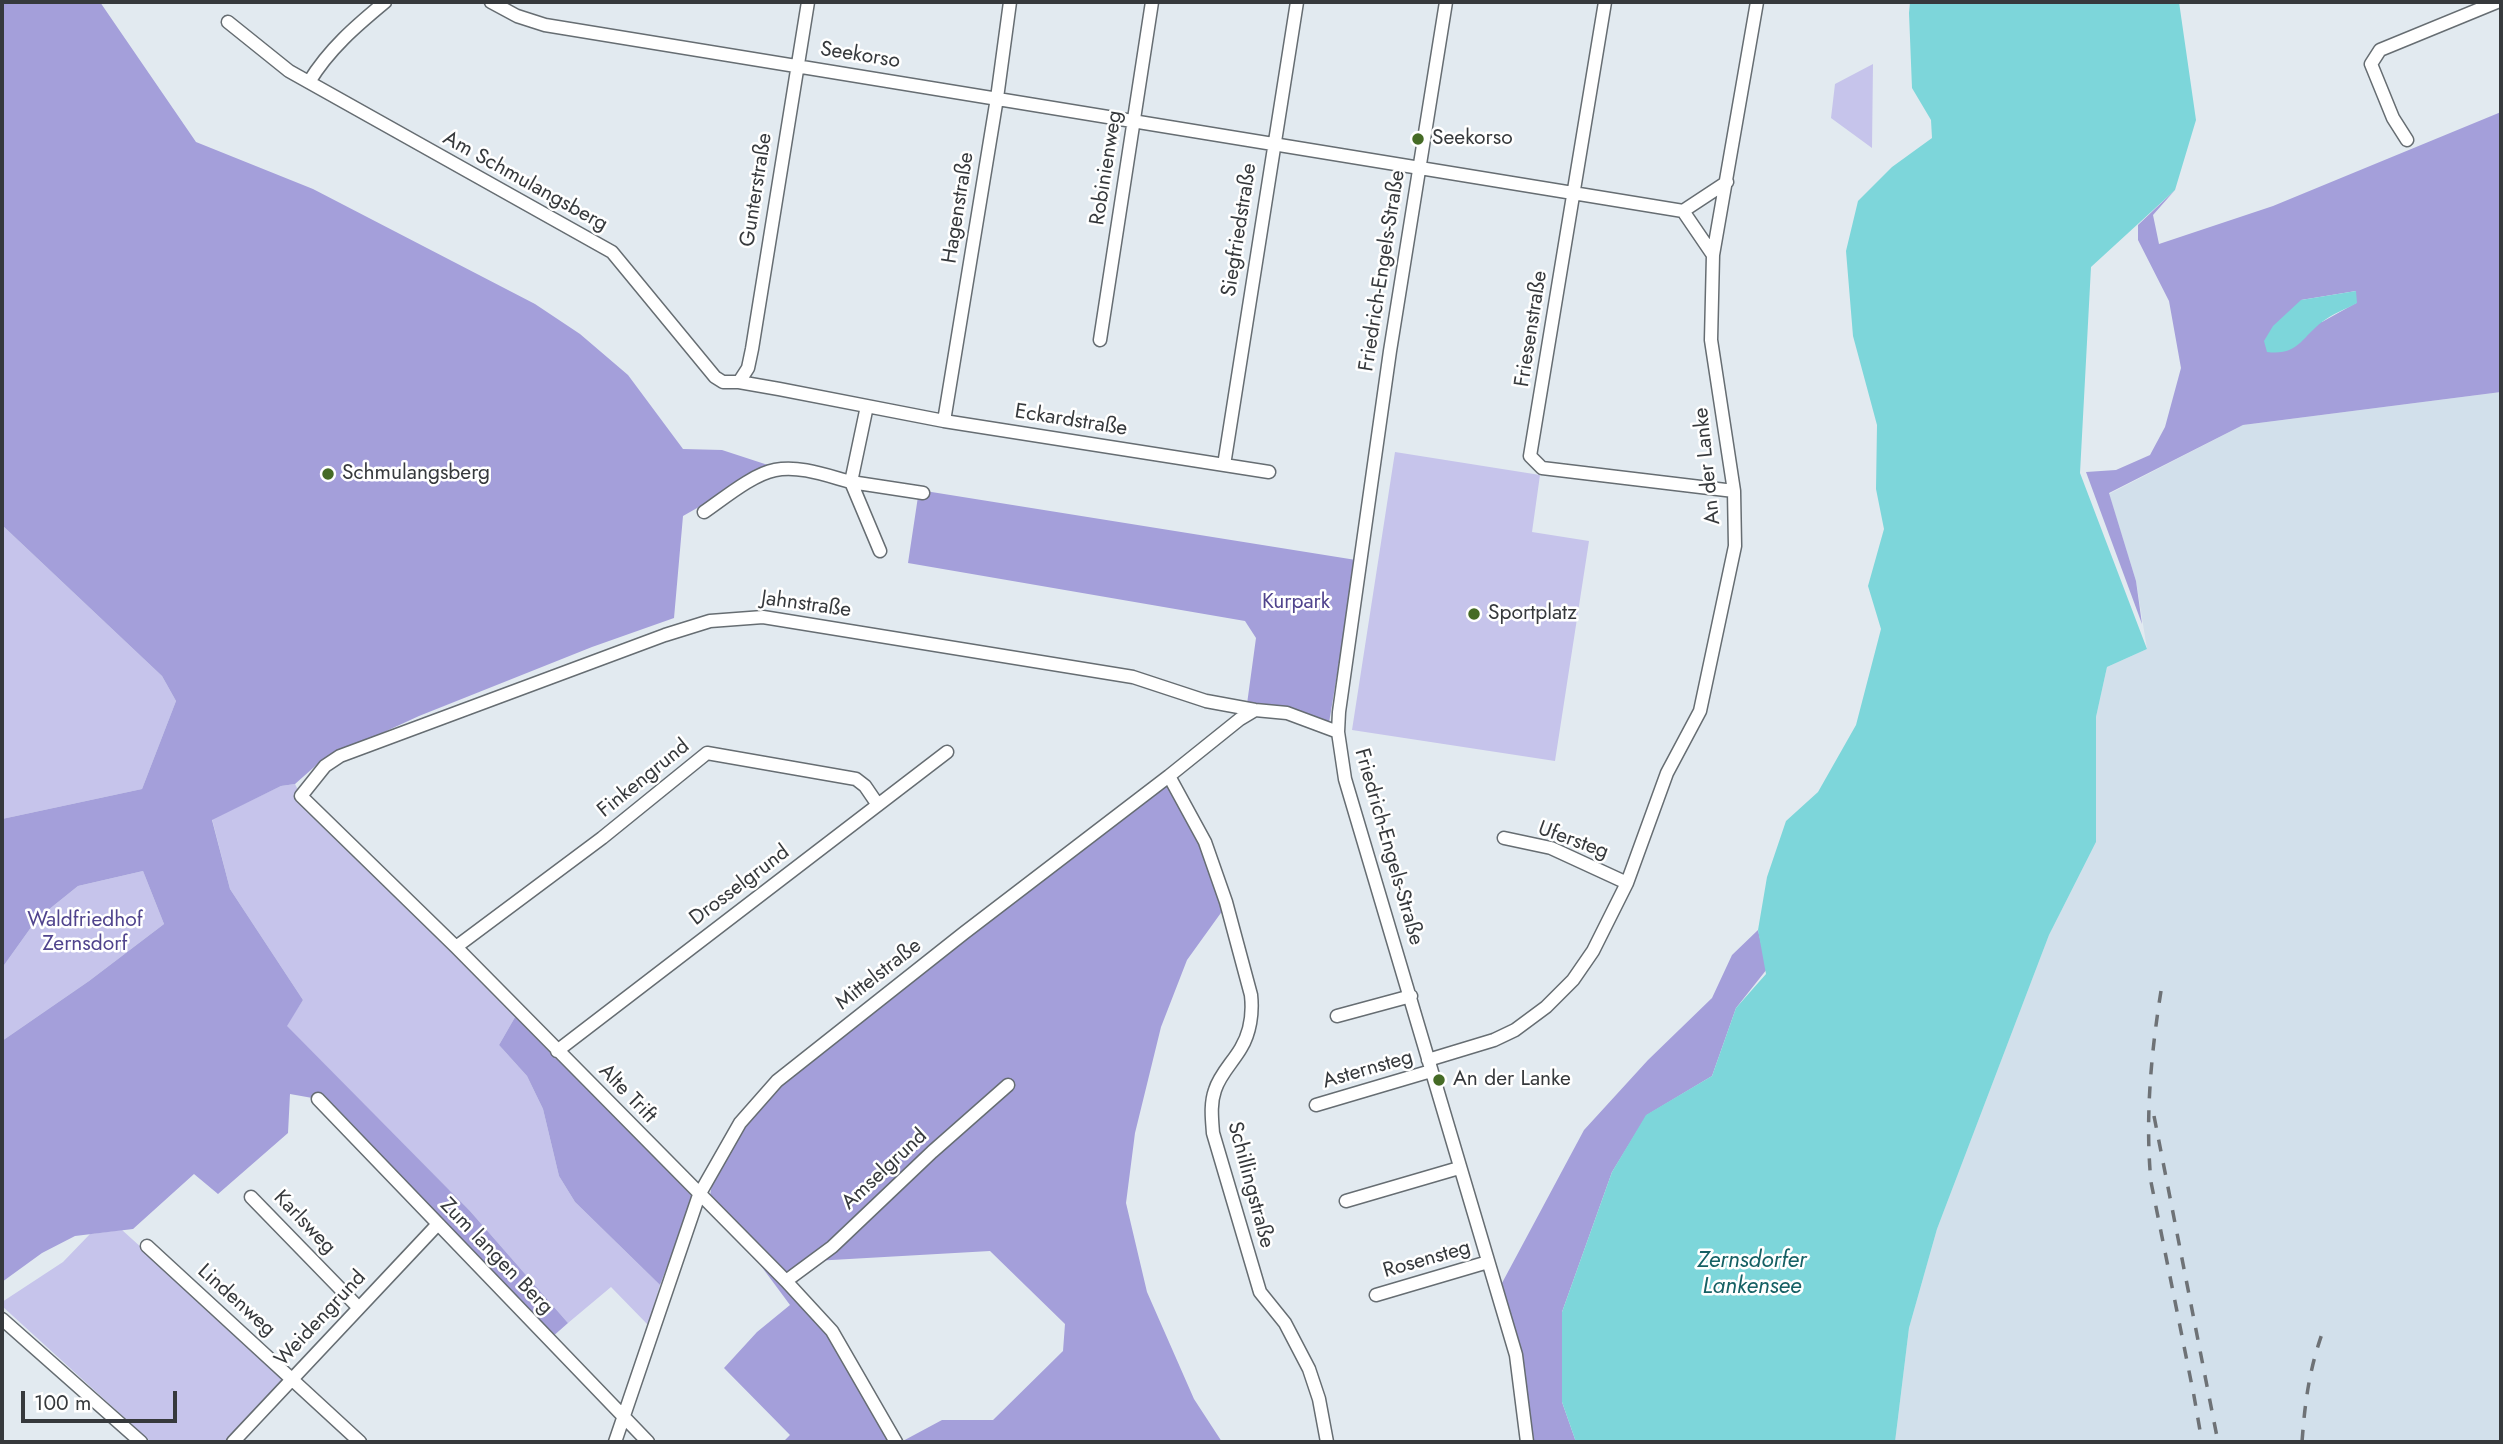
<!DOCTYPE html>
<meta charset="utf-8">
<style>
body{margin:0}
#map{position:relative;width:2503px;height:1444px;overflow:hidden;background:#e2eaf0;font-family:Jost,sans-serif}
canvas{display:block}
.frame{position:absolute;inset:0;border:4px solid #36393c;pointer-events:none}
.scale{position:absolute;left:21px;top:1391px;width:156px;height:32px;box-sizing:border-box;border:4px solid #36393c;border-top:0;padding-left:9px;font-size:21px;line-height:24px;white-space:nowrap;color:#36393c;-webkit-text-stroke:5px #fff;paint-order:stroke}
</style>
<div id="map">
<canvas width="2503" height="1444"></canvas>
<div class="frame"></div>
<div class="scale">100 m</div>
</div>
<script>
const ctx = document.querySelector('canvas').getContext('2d');
ctx.lineJoin = 'round';
function paint(path, color) { ctx.fillStyle = color; ctx.fill(path, 'evenodd'); }
function trace(path, color, width, dash) { ctx.strokeStyle = color; ctx.lineWidth = width; ctx.lineCap = dash ? 'butt' : 'round'; ctx.setLineDash(dash || []); ctx.stroke(path); }
function write(font, color, halo, rows, align = 'center') {
  ctx.font = font + ' Jost,sans-serif'; ctx.lineWidth = 5; ctx.setLineDash([]); ctx.textBaseline = 'middle'; ctx.strokeStyle = halo; ctx.fillStyle = color; for (const [text, x, y, turn = 0] of rows) {
    ctx.save(); ctx.translate(x, y); ctx.rotate((+turn || 0) * Math.PI / 180); ctx.textAlign = isNaN(turn) ? turn : align; if (halo) ctx.strokeText(text, 0, 0); ctx.fillText(text, 0, 0); ctx.restore();
  }
}
paint(new Path2D(`
 M2501 392V1442H1895L1909 1328 1937 1229 2049 935 2096 842V717L2107 667 2147 649 2136 581 2109 494 2243 425Z`), '#d2e0eb');
paint(new Path2D(`
 M1873 64 1872 148 1831 118 1835 84Z
 M1395 452 1540 475 1532 532 1589 541 1555 761 1352 730Z
 M2 525 162 676 176 701 142 789 2 819Z
 M295 784 301 796 518 1012 499 1045 527 1076 543 1109 559 1176 575 1202 660 1285 648 1325 611 1287 568 1323 470 1211 286 1026 303 1000 230 889 212 819 281 786Z
 M143 871 164 924 89 981 2 1041V968L37 919 78 886Z
 M122 1230 286 1378 227 1442H151L2 1306V1302L63 1262 90 1234Z`), '#c6c4eb');
paint(new Path2D(`
 M2 2H100L196 142 313 189 535 304 580 334 628 375 683 449 722 450 771 466 683 516 674 618 592 647 419 716 321 761 295 784 281 786 212 820 230 889 303 1000 287 1026 470 1211 568 1323 551 1338 318 1099 290 1094 288 1133 218 1194 194 1174 133 1229 75 1236 42 1253 2 1282V1041L89 981 164 924 143 871 78 886 37 919 2 968V819L142 789 176 701 162 676 2 525Z
 M2501 112V392L2243 425 2109 493 2136 581 2142 624 2086 472 2116 470 2150 455 2165 427 2181 368 2169 301 2138 240V225L2175 190 2153 215 2159 244 2273 206ZM2356 291V303L2322 322 2301 300Z
 M919 490 1356 560 1329 723 1247 704 1256 638 1245 621 908 563Z
 M1168 783 1201 844 1223 910 1187 960 1161 1027 1135 1133 1126 1203 1147 1292 1194 1399 1222 1442H901L942 1420H993L1063 1351 1065 1324 990 1251 814 1261 790 1281 835 1328 900 1442H783L790 1435 724 1368 757 1332 790 1305 710 1197C712 1164 758 1111 780 1085Z
 M1758 930 1767 969 1736 1008 1712 1076 1647 1115 1612 1172 1562 1312V1402L1576 1442H1531L1520 1351 1502 1283 1584 1130 1648 1060 1712 998 1732 955Z
 M518 1012 689 1190 693 1199 660 1285 575 1202 559 1176 543 1109 527 1076 499 1045Z`), '#a49fda');
paint(new Path2D(`
 M1910 2H2179L2196 120 2175 190 2091 267 2080 473 2147 649 2107 667 2096 717V842L2049 935 1937 1229 1909 1328 1895 1442H1576L1562 1402V1312L1612 1172 1646 1115 1712 1076 1736 1008 1766 974 1758 930 1767 877 1786 821 1818 792 1856 725 1881 629 1868 586 1884 529 1876 489 1877 425 1853 336 1846 251 1858 201 1892 167 1932 138 1931 120 1912 88 1909 13Z
 M2356 291 2357 303C2346 309 2332 314 2322 322 2302 337 2298 356 2267 352L2264 341 2273 326 2301 300Z`), '#7dd6da');
const street = new Path2D(`
 M491 2 517 16 545 25 1683 211 1713 255
 M1446 2 1390 351 1339 712 1338 732 1345 779 1516 1355 1527 1442
 M1605 2 1530 456 1542 468 1734 491
 M228 22 289 71 612 252 715 377 723 382H739L779 389 944 421 1269 472
 M309 82C329 49 356 26 385 2
 M2407 140 2393 118 2371 64 2380 50 2497 2
 M1683 211 1727 182
 M1100 340 1152 2
 M739 382 748 368 752 349 808 2
 M867 406 851 482 923 493
 M944 421 997 98 1010 2
 M1224 465 1297 2
 M704 512C723 499 753 474 775 470 800 465 828 476 851 482L880 551
 M1169 776 1205 842 1226 902 1251 995C1253 1013 1250 1033 1241 1048 1233 1062 1220 1074 1215 1090 1210 1104 1212 1119 1213 1133L1260 1292 1285 1323 1309 1369 1319 1399 1327 1442
 M1504 838 1551 848 1627 883
 M456 947 602 838 707 753 856 779 865 786 878 805
 M1337 1016 1411 996
 M557 1051 947 752
 M1428 1060 1494 1040 1515 1030 1546 1007 1573 980 1593 951 1627 883 1667 773 1700 711 1735 546 1734 491 1711 340 1713 255 1757 2
 M318 1099 648 1442
 M1316 1105 1431 1071
 M251 1197 358 1307
 M1346 1201 1459 1168
 M147 1246 360 1442
 M786 1281 832 1247 932 1152 1008 1085
 M1376 1295 1488 1262
 M2 1319 141 1442
 M233 1442 438 1224
 M615 1442 699 1195 740 1123 777 1081 964 933 1169 776 1240 719 1255 710
 M896 1442 832 1331 786 1281 456 947 301 796 325 766 340 756 375 743 665 635 710 621 763 617 1133 677 1206 701 1255 710 1287 713 1338 732`);
trace(street, '#666d72', 15);
trace(street, '#fff', 12);
trace(new Path2D(`
 M2161 991C2151 1054 2145 1118 2151 1182L2194 1396 2202 1442
 M2154 1116 2218 1442
 M2302 1442C2305 1402 2309 1370 2323 1331`), '#6e7276', 3.5, [12, 12]);
for (const [x, y, r, color] of [
 [1418,139,7,"#456b25"],
 [328,474,7,"#456b25"],
 [1474,614,7,"#456b25"],
 [1439,1080,7,"#456b25"]
]) { const dot = new Path2D(); dot.arc(x, y, r, 0, 2 * Math.PI); ctx.fillStyle = color; ctx.fill(dot); trace(dot, '#fff', 2.5); }
write('21px', '#36393c', '#fff', [
 ["Seekorso",860,56,9],
 ["Robinienweg",1107,168,-81],
 ["Am Schmulangsberg",525,182,29],
 ["Gunterstraße",757,190,-81],
 ["Hagenstraße",959,208,-81],
 ["Siegfriedstraße",1240,230,-81],
 ["Friedrich-Engels-Straße",1383,271,-81],
 ["Friesenstraße",1532,329,-81],
 ["Eckardstraße",1071,421,9],
 ["An der Lanke",1708,466,-96],
 ["Jahnstraße",806,605,8],
 ["Finkengrund",644,779,-39],
 ["Ufersteg",1573,841,20],
 ["Friedrich-Engels-Straße",1388,847,74],
 ["Drosselgrund",740,886,-37],
 ["Mittelstraße",879,975,-38],
 ["Asternsteg",1368,1070,-16],
 ["Alte Trift",627,1094,46],
 ["Amselgrund",885,1170,-43],
 ["Schillingstraße",1250,1185,75],
 ["Karlsweg",304,1223,46],
 ["Zum langen Berg",496,1257,46],
 ["Rosensteg",1427,1260,-16],
 ["Lindenweg",236,1301,42],
 ["Weidengrund",321,1319,-47]
]);
write('21px', '#36393c', '#fff', [
 ["Seekorso",1432,139],
 ["Schmulangsberg",342,474],
 ["Sportplatz",1488,614],
 ["An der Lanke",1453,1080]
], 'left');
write('21px', '#50448d', '#fff', [
 ["Kurpark",1296,603],
 ["Waldfriedhof",85,921],
 ["Zernsdorf",85,945]
]);
write('italic 23px', '#156064', '#fff', [
 ["Zernsdorfer",1752,1261],
 ["Lankensee",1752,1287]
]);
</script>
